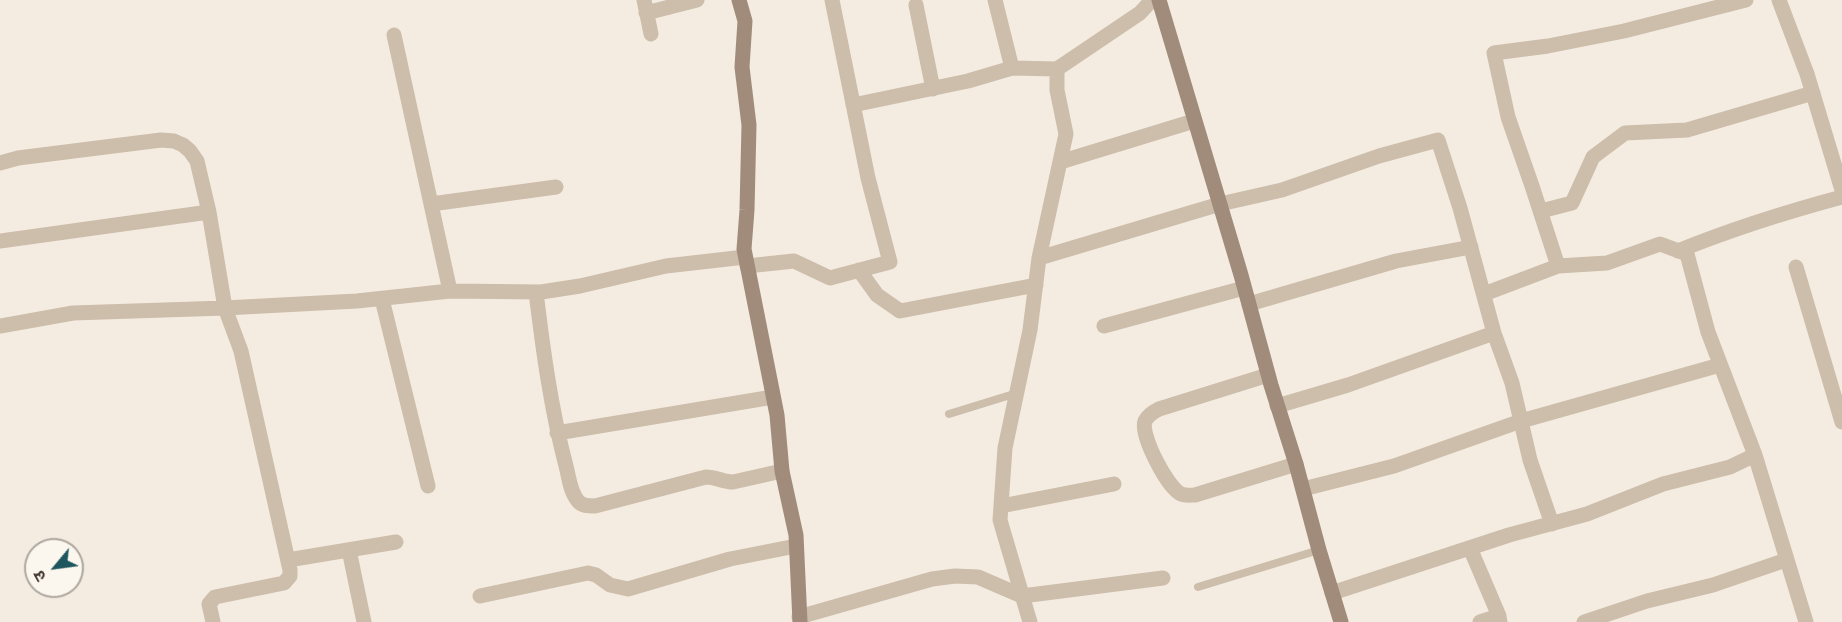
<!DOCTYPE html>
<meta charset="utf-8">
<style>
body{margin:0}
#map{position:relative;width:1842px;height:622px;overflow:hidden;background:#f4ece1;font-family:Helvetica,"Noto Sans Devanagari",sans-serif}
canvas{display:block}
.north{position:absolute;left:24px;top:538px;width:60px;height:60px;box-sizing:border-box;background:#fbf6ee;border:2px solid #aea7a0;border-radius:50%;rotate:241deg;font-size:16px;font-weight:700;line-height:24px;text-align:center;color:#3b312b}
.north::after{content:'';display:block;margin:auto;width:21px;height:27px;background:#1e565f;clip-path:polygon(50% 0,100% 100%,50% 72%,0 100%)}
</style>
<div id="map">
<canvas width="1842" height="622"></canvas>
<div class="north">उ</div>
</div>
<script>
const ctx = document.querySelector('canvas').getContext('2d');
ctx.lineJoin = 'round';
function trace(path, color, width, dash) { ctx.strokeStyle = color; ctx.lineWidth = width; ctx.lineCap = dash ? 'butt' : 'round'; ctx.setLineDash(dash || []); ctx.stroke(path); }
trace(new Path2D(`
 M949 414 1017 393
 M1198 587 1319 550`), '#cdbdab', 8);
trace(new Path2D(`
 M644 0 651 34
 M995 0 1012 68
 M1746 0 1624 31 1548 46 1494 53 1508 117 1532 186 1558 266 1607 263 1660 244 1687 254 1708 332 1755 455
 M1779 0 1807 74 1842 190
 M916 5 933 89
 M646 13 697 0
 M394 35 450 291
 M853 105 968 81 1012 68 1057 69
 M1060 162 1194 121
 M0 163 18 158 161 140 174 141 183 145 190 151 197 161 209 212 225 308 241 351 290 570V576L284 583 215 597 209 604 213 622
 M431 204 556 187
 M1541 211 1572 203 1593 157 1625 133 1687 130 1813 93
 M0 241 209 212
 M1678 251C1732 229 1786 212 1842 197
 M1039 258 1220 204 1282 190 1379 156 1438 140 1460 208 1494 333 1512 383 1530 460 1552 524
 M747 266 794 261 830 278 890 262 868 178 832 0
 M1796 267 1842 422
 M859 270 877 295 900 311 1036 285
 M536 292C543 350 551 409 566 466 569 477 570 492 578 501 582 506 588 506 595 506L706 477C716 477 723 482 733 482L782 471
 M1484 294 1558 266
 M382 299 428 486
 M1249 304 1396 261 1471 247
 M0 326 73 313 225 308 357 301 450 291 541 292 580 286 666 266 745 257
 M1104 326 1244 288
 M1268 375 1159 409C1153 412 1148 415 1145 421 1140 435 1167 487 1181 494 1186 496 1190 495 1195 495L1296 464
 M1277 406 1348 385 1494 333
 M557 433 773 397
 M1303 489 1394 466 1521 421 1720 365
 M1001 506 1114 484
 M1470 548 1499 616 1500 622
 M349 550 364 622
 M288 560 396 542
 M1332 593 1509 535 1587 514 1663 484 1730 467 1755 455 1806 622
 M480 596 588 573 596 575 610 585 628 589 730 559 796 546
 M799 617 932 579 955 576 978 577 1022 596 1163 578
 M1030 622 1000 520 1005 448 1030 330 1039 258 1066 134 1057 90V69L1140 13 1152 0
 M1480 622 1499 616
 M1584 622 1647 601 1713 585 1786 560`), '#cdbdab', 15);
trace(new Path2D(`
 M739 0 745 21 742 67 749 125 747 210 744 249 777 415 782 471 796 535 800 622
 M1159 0 1241 275 1271 385 1296 464 1319 550 1341 622`), '#a18c7c', 15);
</script>
